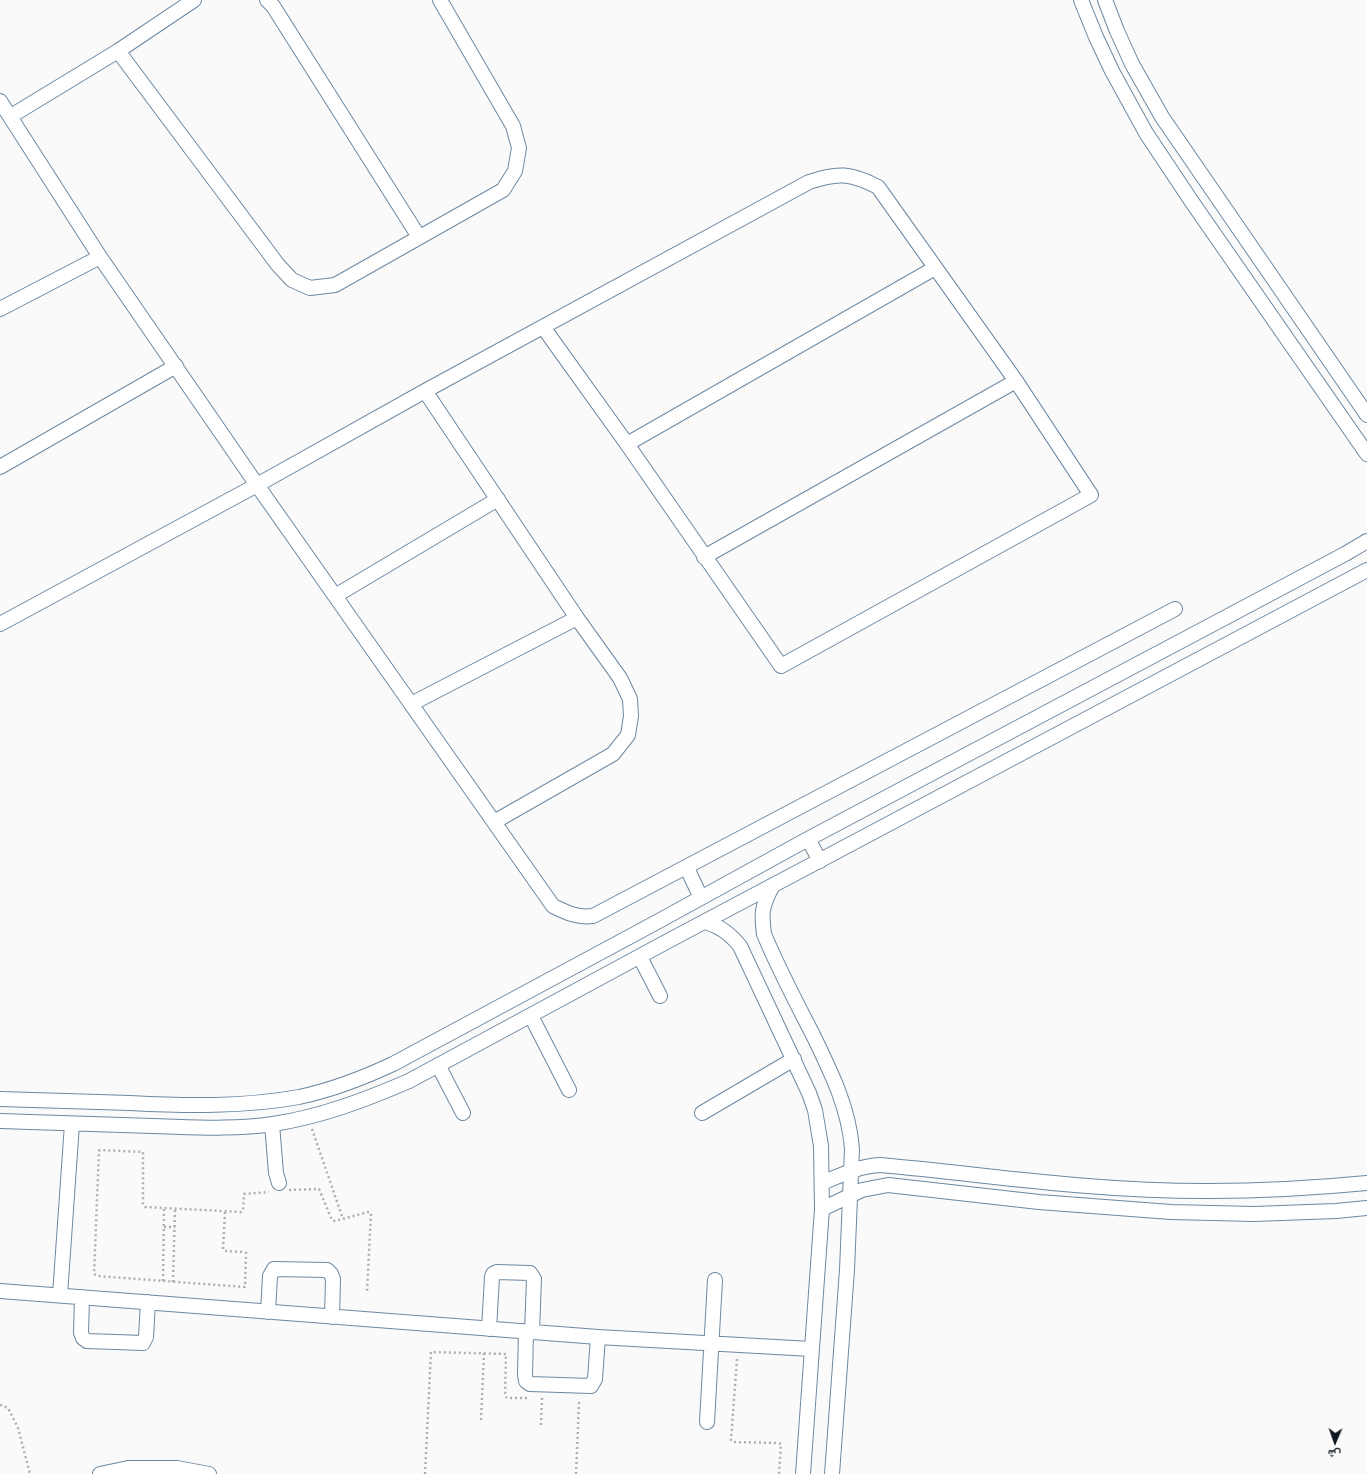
<!DOCTYPE html>
<meta charset="utf-8">
<style>
body{margin:0}
#map{position:relative;width:1367px;height:1474px;overflow:hidden;background:#fafafa;font-family:"Space Grotesk",Vazirmatn,sans-serif}
canvas{display:block}
.north{position:absolute;left:1315px;top:1422px;width:40px;height:40px;-webkit-text-stroke:3px #fff;paint-order:stroke;rotate:182deg;font-size:11px;font-weight:700;line-height:16px;text-align:center;color:#0d1720}
.north::after{content:'';display:block;margin:auto;width:14px;height:18px;background:#0d1720;clip-path:polygon(50% 0,100% 100%,50% 72%,0 100%)}
</style>
<div id="map">
<canvas width="1367" height="1474"></canvas>
<div class="north">ش</div>
</div>
<script>
const ctx = document.querySelector('canvas').getContext('2d');
ctx.lineJoin = 'round';
function trace(path, color, width, dash) { ctx.strokeStyle = color; ctx.lineWidth = width; ctx.lineCap = dash ? 'butt' : 'round'; ctx.setLineDash(dash || []); ctx.stroke(path); }
const minor = new Path2D(`
 M267 0 273 6 419 237
 M1081 0 1096 37 1112 71 1146 133 1192 202 1367 454
 M1105 0 1117 31 1132 64 1162 117 1367 415
 M118 51 278 265 292 280 310 288 335 285 503 190 515 171 519 148 513 126 440 0
 M0 101 100 257 257 485 553 906C567 913 578 918 593 916L1175 609
 M11 116 118 51 194 0
 M0 309 100 257
 M425 391 577 618 620 678 630 699 631 716 628 735 613 754 494 822
 M627 444 935 268
 M0 467 176 366
 M704 557 1016 381
 M335 596 498 499
 M0 624 257 485 425 391 809 182C838 172 851 173 878 187L1016 381 1091 495 781 666 627 444 543 327
 M411 704 577 618
 M808 839 820 861
 M687 868 701 898
 M772 887C762 906 761 913 764 934 778 968 796 1002 813 1035 831 1072 849 1108 852 1149L847 1270 832 1474
 M706 922C721 927 730 934 740 946L809 1093 815 1110 821 1146 822 1209 803 1474
 M640 957 660 996
 M531 1016 569 1090
 M438 1065 463 1113
 M0 1099C43 1100 87 1102 130 1103 186 1106 244 1107 299 1097 332 1090 363 1078 393 1064L657 922 808 839 1345 554 1367 541
 M702 1113 794 1059
 M0 1121C51 1123 101 1124 152 1126 192 1127 233 1130 273 1124 320 1117 365 1100 409 1081L668 941 1367 570
 M272 1124 276 1173 279 1183
 M822 1183C841 1175 859 1166 880 1165 950 1171 1019 1181 1088 1186 1181 1194 1275 1192 1367 1183
 M822 1209 862 1190 888 1185 1039 1202 1171 1212 1254 1214 1336 1211 1367 1208
 M0 1291 598 1337 811 1349
 M60 1295 72 1124
 M82 1297 81 1333 83 1338 87 1341 143 1343 146 1337 148 1302
 M268 1312 270 1276 274 1269 327 1270 331 1274 333 1279 332 1317
 M489 1329 492 1277 493 1274 497 1272 530 1273 534 1279 532 1332
 M526 1332 525 1375 526 1381 530 1384 591 1386 595 1379 598 1337
 M707 1422 715 1280
 M100 1474 128 1468H177L209 1474`);
trace(minor, '#6d88a1', 16);
trace(new Path2D(`
 M312 1129 343 1219
 M289 1190 319 1189 332 1220 335 1221 368 1212 371 1213 367 1292
 M225 1212 223 1249 225 1251 244 1252 246 1253 245 1287 97 1276 94 1274 99 1151 100 1150 143 1152V1204L145 1207 241 1212 243 1210 244 1194 269 1192
 M164 1227H175
 M163 1281 164 1208
 M173 1282 175 1209
 M737 1359 731 1440 733 1442 778 1443 781 1444 779 1474
 M0 1405 8 1408 18 1428 30 1474
 M481 1420 484 1353
 M541 1425 542 1397
 M425 1474 431 1352 506 1354 505 1396 507 1398H527
 M576 1474 579 1403 576 1400`), '#acafb2', 2.5, [2, 3]);
trace(minor, '#fff', 14);
</script>
